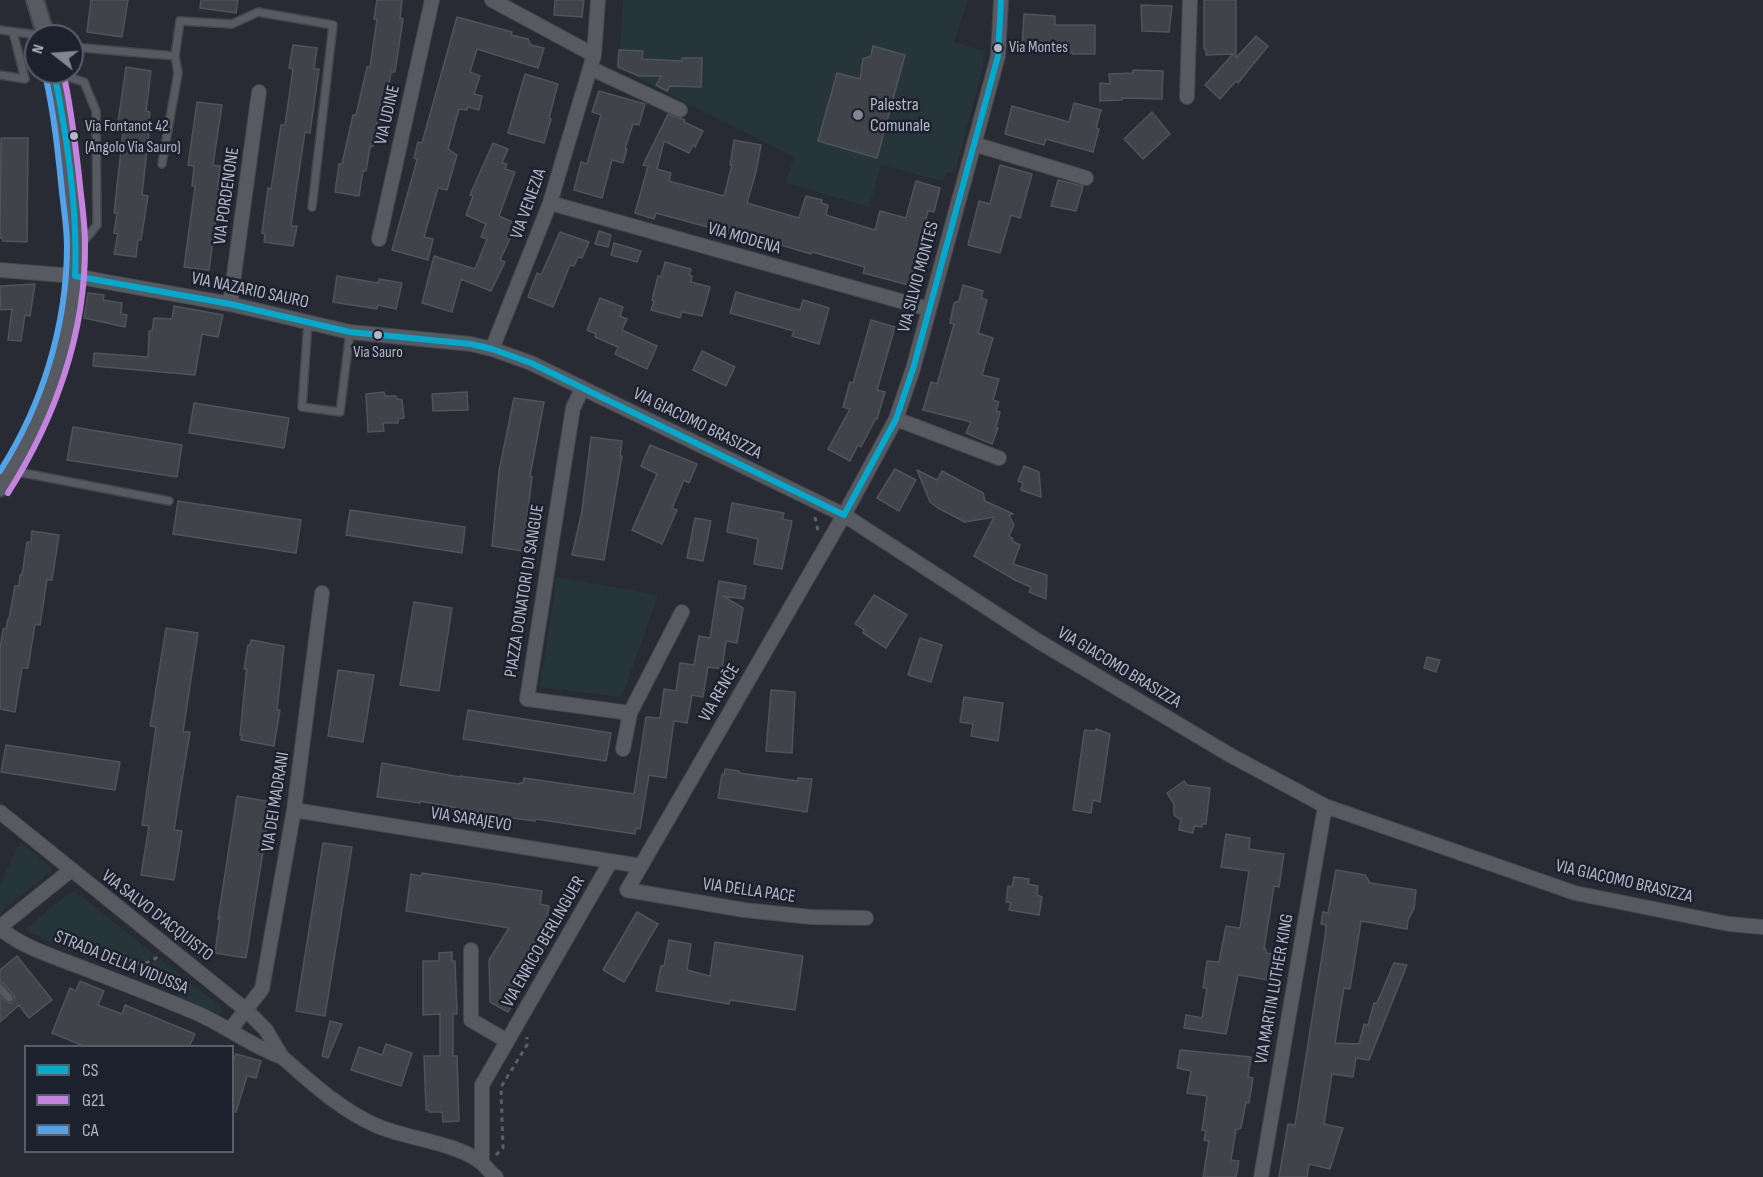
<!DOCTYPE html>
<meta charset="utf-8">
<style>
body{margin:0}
#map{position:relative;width:1763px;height:1177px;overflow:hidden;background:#282b34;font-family:"Sofia Sans Condensed",sans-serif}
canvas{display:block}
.legend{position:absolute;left:24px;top:1045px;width:210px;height:108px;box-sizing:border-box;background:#1c212e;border:2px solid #585d6a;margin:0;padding:8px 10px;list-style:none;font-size:18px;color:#b2b6c5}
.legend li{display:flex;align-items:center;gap:12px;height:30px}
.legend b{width:30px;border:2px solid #585d6a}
.north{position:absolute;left:24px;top:24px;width:60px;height:60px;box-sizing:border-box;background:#1c212e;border:2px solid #585d6a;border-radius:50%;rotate:287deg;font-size:16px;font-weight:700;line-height:24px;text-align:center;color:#b2b6c5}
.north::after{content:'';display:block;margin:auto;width:21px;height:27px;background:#828592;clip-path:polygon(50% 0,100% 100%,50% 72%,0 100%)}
</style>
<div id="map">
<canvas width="1763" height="1177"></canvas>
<ul class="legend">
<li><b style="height:8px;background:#00a9ce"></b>CS</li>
<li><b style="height:8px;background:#c483df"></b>G21</li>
<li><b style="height:8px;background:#53a3e8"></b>CA</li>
</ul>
<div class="north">N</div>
</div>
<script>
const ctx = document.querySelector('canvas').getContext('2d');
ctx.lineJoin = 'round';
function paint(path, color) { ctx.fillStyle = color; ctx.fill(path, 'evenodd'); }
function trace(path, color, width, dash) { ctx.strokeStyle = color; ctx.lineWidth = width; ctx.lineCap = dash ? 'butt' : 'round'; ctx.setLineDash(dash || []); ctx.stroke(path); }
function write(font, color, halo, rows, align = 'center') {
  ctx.font = font + ' "Sofia Sans Condensed",sans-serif'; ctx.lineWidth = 5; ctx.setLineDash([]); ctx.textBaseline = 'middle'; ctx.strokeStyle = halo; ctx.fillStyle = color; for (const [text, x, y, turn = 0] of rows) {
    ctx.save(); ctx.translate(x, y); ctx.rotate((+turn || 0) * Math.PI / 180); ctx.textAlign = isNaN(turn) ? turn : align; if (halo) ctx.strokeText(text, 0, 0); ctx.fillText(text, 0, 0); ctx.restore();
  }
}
paint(new Path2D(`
 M623 0H968L954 42 984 51 983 67 956 168 952 172 946 173 943 181 881 165 869 207 786 183 794 157 638 78V76L615 66 616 58H619L620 50Z
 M557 577 658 595 622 697 540 687Z
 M20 842 50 866 52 870 0 913V884Z
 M75 892 83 897 156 956 142 963 74 935 61 947 27 931 26 929 68 894Z
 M74 939 142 967 160 959 221 1007 222 1011 218 1014 175 996 182 991 77 948 71 952 64 949Z`), '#26353a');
const building = new Path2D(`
 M91 0H128L122 37 87 32Z
 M201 0H238L236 13 200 8Z
 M377 0H402L400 18 403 19 395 72H391L387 97H384L380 122H377L373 146 370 147 366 171H363L359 196 335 192 339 164H342L353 115H356L367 67H370L377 19H374Z
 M555 0H584L582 17 554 15Z
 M1204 0H1236V58L1256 36 1268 46 1238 83 1236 81 1220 99 1205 85 1233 54 1206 55V49H1204Z
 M1141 5 1172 6 1169 32 1142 31Z
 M1024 14 1055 16V25H1095V54H1072V52L1022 49Z
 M457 17 512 32 511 35 528 39 531 45 544 48 538 68 477 49 470 72 480 76 474 94 482 96 479 110 468 107 467 110 459 109 448 149 457 155 447 190 438 188 424 237 433 239 428 260 392 250 417 160 414 158 418 142 422 143Z
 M293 45 317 48 314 69H319L310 133 305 132 296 192 291 226H297L293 246 264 242 265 234 262 233 268 188 271 189 281 125H285L293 69 289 68Z
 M873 46 905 55 877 158 818 141 837 73 860 79 863 59 871 56Z
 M619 50 643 51 642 59 682 61V58H702L701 87 670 86 667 91 656 85 661 76H639L618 67Z
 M126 67 151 71 146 111 150 112 147 132H149L142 195 148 196 141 240H138L136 257 114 254 118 234 114 233 117 213H114L123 132H121L122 123 118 122Z
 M1133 70 1163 71 1162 99 1122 98V100L1100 101V83L1110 84 1109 74 1133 73Z
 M525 74 558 84 549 118 551 119 544 143 508 133Z
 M599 91 645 104 639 125 633 124 625 149H627L623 163 612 160 602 198 574 190 581 162 587 164 601 115 592 112Z
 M197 102 222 105 213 165 220 166 218 187 224 188 220 211 217 210 209 270 184 267 195 186H192L194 166 188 165Z
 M1074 103 1101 110 1096 128 1099 129 1093 152 1046 139 1044 145 1005 134 1012 106 1069 122Z
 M1152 112 1170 134 1143 159 1124 139Z
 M668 114 682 119 685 120 684 122 703 131 695 147 693 145 689 153 664 141 657 169 671 173 669 181 724 196 732 165H730L734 140 761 145 756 172 747 203 799 218 806 196 822 200 821 203 828 205 826 215 875 230 880 211 906 218 916 181 940 188 934 212 928 211 909 285 863 273 865 267 812 252 811 254 741 233V236L656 213 654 219 635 213 648 166 643 165Z
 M1 138H28L27 242 3 241 2 238H0Z
 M493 143 508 149 502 163 507 164 505 169 515 172 499 216 517 224 500 260 505 262 491 291 461 279 452 312 422 303 434 256 475 269 487 239 481 237 486 224 466 215 473 196 470 195Z
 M1000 165 1032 174 1020 218 1011 215 1000 253 968 245 979 201 990 204Z
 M1058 180 1083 186 1076 211 1051 206Z
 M599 231 611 235 608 247 595 244Z
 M560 232 589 242 582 258 578 257 574 266 570 265 553 307 528 297 537 273 541 275Z
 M614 243 641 251 637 262 611 255Z
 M665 262 691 269 689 275 692 276 691 282 710 287 702 316 682 312 680 318 651 310 654 301 652 300 658 276 661 277Z
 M337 276 378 283 379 279 402 283 396 309 378 305 377 309 333 302Z
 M35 284 30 316 25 315 21 341 8 340 12 309 1 310 0 286Z
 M963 285 983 291 981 298 987 300 978 333 993 338 982 375 999 379 993 400 999 402 996 411 1000 412 996 427 998 428 992 444 966 433 971 422 923 410 931 382 937 384 954 324 950 323 954 303 959 301Z
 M736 292 800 310 803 300 829 308 819 344 792 336 794 331 730 313Z
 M88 293 104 295 103 300 122 303 121 314 127 315 125 327 84 318Z
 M600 298 623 307 620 316 627 319 622 330 657 346 647 369 615 354 618 347 595 337 596 334 587 330Z
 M174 306 223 315 218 337 202 334 195 375 93 366 94 353 148 357 149 331H152L154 318 172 319Z
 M871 320 895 327 877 390 885 392 877 419 876 418 861 447 858 445 850 461 828 449 850 409 843 407 850 382 853 383Z
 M702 351 735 367 726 386 693 370Z
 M384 392 385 396H396L397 399 402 400 404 418 398 419V423H383L384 431 368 432 366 394Z
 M467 392 468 410 433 411 432 394Z
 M514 398 544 402 530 476 532 477 523 551 492 546 499 471Z
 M194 403 289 418 284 448 189 433Z
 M73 427 182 445 177 477 67 460Z
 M591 437 622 441 620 456H622L604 560 572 555 582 511Z
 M650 445 697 464 689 483 684 480 672 508 677 510 662 544 632 530 657 474 641 466Z
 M1024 466 1039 472 1041 497 1021 490 1023 483 1018 481Z
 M895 469 916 480 899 511 877 498Z
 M917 470 937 480 942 471 983 493 985 501 1013 514 1009 515 1014 525 1009 536 1013 539 1012 541 1020 545 1013 564 1047 575 1046 599 1029 592 1031 587 1015 580 974 556 994 517 965 522 938 508 930 502Z
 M178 501 301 520 296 553 173 534Z
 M732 503 784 513 782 519 792 521 782 569 754 564 758 539 727 532Z
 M350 510 465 527 462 553 346 535Z
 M695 518 711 521 703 561 687 558Z
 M32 531 59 535 52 580H47L40 625 35 624 28 668H22L15 712 0 709V649L3 629H6L8 619H9L15 586H19L20 575H22L27 542H31Z
 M719 581 746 586 744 599 723 596 743 608 737 643 726 641 722 669 708 667 703 697 692 695 687 723 674 721 666 778 649 775 640 829 636 828 635 834 536 819 535 821 498 816 420 801V803L377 797 382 763 460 777V776L519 784 520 783H523L524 778 634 794 646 717 660 718 664 689 676 691 680 663 694 665 699 636 710 638Z
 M874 595 907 615 886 648 863 633 864 630 855 624Z
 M414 602 452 608 439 691 400 685Z
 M166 628 198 633 183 732H190L174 830 182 831 174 880 141 875 149 826 142 825 156 727 150 726Z
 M920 638 942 645 931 682 908 675Z
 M251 640 284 646 277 710H280L274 746 241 740 242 735H240L246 674 247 669H244L248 645H250Z
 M1427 657 1440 660 1436 672 1424 668Z
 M338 670 374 675 363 742 328 736Z
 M771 690 795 692 792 753 766 751Z
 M964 697 1003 703 998 741 971 736 973 724 960 722Z
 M468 710 611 733 606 761 463 739Z
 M1096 729 1110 734 1100 802 1093 800 1091 813 1073 810 1084 733 1085 730 1096 731Z
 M6 745 120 762 115 790 1 772Z
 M725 769 739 771V773L798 781V778L812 779 807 812 718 798 722 774 724 775Z
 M1184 781 1187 785 1210 788 1206 824H1202V827L1194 826 1193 833 1179 830 1181 820 1174 815V804L1167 793Z
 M237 796 271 802 246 958 215 953 220 916 218 919Z
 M1226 834 1250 838 1249 849 1284 854 1279 887 1274 886 1264 949H1266V953L1273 954 1269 980 1238 975 1226 1034 1184 1028 1186 1015 1202 1018 1207 988H1203L1207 961 1219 962 1226 926 1240 928 1249 871 1221 867Z
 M323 843 352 847 325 1016 296 1011Z
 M1336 870 1365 875 1370 883 1416 890 1414 909 1408 920 1407 929 1361 921 1350 989 1344 988 1335 1043 1359 1044 1364 1024 1368 1025 1374 1003H1377L1394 963 1407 965 1369 1060 1356 1058 1353 1077 1332 1074 1324 1124 1343 1128 1330 1169 1309 1164 1307 1177H1279L1288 1124 1295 1125 1325 937 1326 925 1321 924 1323 912 1328 913Z
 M422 873 542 891 540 904 549 906 542 945 546 947 508 1012 490 1002 489 960 509 928 406 911 411 874 421 876Z
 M1014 877 1029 879 1028 884 1038 886 1037 895 1042 897 1039 915 1009 910 1011 903 1006 902 1008 886 1012 887Z
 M637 912 658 924 624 982 603 970Z
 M669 940 691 944 687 970 710 976 715 942 803 956 795 1010 730 1000 729 1004 656 991 661 966H664Z
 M452 952V961H455L457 1014H453V1056H457L459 1121 443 1122 442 1112H429V1110H426L424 1056H440V1014L423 1015V961H439V953Z
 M17 956 52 1000 29 1018 19 1005 0 1022V996L8 1003H12L15 997 4 984 0 982V970Z
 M80 981 104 991 98 1005 122 1014 125 1005 195 1034 189 1047H86L52 1033 70 988 76 991Z
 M330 1021 342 1024 328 1058 322 1056Z
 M386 1044 412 1053 401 1086 351 1070 359 1047 382 1055Z
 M1180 1050 1251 1057 1248 1077 1253 1078 1249 1103 1246 1102 1241 1128 1236 1130 1231 1160 1239 1161 1236 1177H1203L1209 1141 1204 1140 1206 1131 1202 1130 1207 1096 1187 1093 1191 1071 1177 1068Z
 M236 1054 261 1061 256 1078 247 1076 236 1112H232V1064Z`);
paint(building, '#40434a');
trace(building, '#50535b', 1.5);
const service = new Path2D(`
 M0 30 46 36
 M72 47 175 56
 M56 73 84 82 96 111 97 225 80 246
 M0 75 25 79 13 32
 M162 164 178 73 175 56 180 21 232 24 258 12 333 25 312 207
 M308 322 302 407 340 412 350 332
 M13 471 169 501
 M0 988 9 998`);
const minor = new Path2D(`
 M492 0 594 55
 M590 68 680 110
 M1187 97 1190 0
 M974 144 1086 178
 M550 203 929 309
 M379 239 432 0
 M0 270 75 276 107 282 230 304 350 332 471 344 492 349 531 363 844 515 1038 641 1230 755 1325 806 1575 893 1729 924 1763 927
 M230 304 259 92
 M492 349 550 203 594 55 598 0
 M582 389 573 408 527 699 630 713 682 612
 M896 419 999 458
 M623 749 630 713
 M294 810 641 866
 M0 812 246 1010 266 1030 282 1057
 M866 918 811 917 744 910 627 890 844 515 896 419 913 369 998 56 1001 0
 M0 927 71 870
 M0 928C20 946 52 956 78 966 119 982 160 997 201 1015 229 1028 253 1047 282 1057 311 1082 339 1109 375 1125 405 1139 458 1142 483 1164 487 1168 491 1173 496 1177
 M471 950V1020L507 1041
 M230 1030 262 989 294 810 322 593
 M482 1163V1085L611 861
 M1261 1177 1325 806`);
const tertiary = new Path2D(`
 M35 0 46 36
 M0 488C48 420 73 336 76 253 77 232 73 210 71 189 67 149 63 111 54 72`);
trace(service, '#44464d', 10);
trace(minor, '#44464d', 16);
trace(tertiary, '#44464d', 20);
trace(new Path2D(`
 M815 517 818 531
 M65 946 74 937 142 965 158 957
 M496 1155 503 1148 501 1087 527 1045V1037`), '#5b5e66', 3, [4.5, 4.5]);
trace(service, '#585a62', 7);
trace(minor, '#585a62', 14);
trace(tertiary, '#585a62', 16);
trace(new Path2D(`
 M54 72C67 136 78 211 75 276L230 304 350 332 471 344 492 349 531 363 844 515 896 419 913 369 998 56 1001 0`), '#00a9ce', 6);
trace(new Path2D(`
 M8 493C55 419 86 333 85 244 85 221 81 198 79 176 75 141 71 106 63 72`), '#c483df', 6);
trace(new Path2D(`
 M0 471C42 406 67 325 67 246 67 228 64 210 62 192 58 152 54 113 45 74`), '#53a3e8', 6);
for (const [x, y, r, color] of [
 [998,48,5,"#b2b6c5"],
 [858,115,6,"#828592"],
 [74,136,5,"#b2b6c5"],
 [378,335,5,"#b2b6c5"]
]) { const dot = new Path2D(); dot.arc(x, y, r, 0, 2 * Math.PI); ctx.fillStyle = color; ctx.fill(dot); trace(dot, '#1c212e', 2); }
write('16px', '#b2b6c5', '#1c212e', [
 ["Via Montes",1009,48],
 ["Via Fontanot 42",85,127],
 ["(Angolo Via Sauro)",85,148],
 ["Via Sauro",378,353,"center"]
], 'left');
write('18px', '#b2b6c5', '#1c212e', [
 ["Palestra",870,105],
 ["Comunale",870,126]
], 'left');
write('18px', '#b2b6c5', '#1c212e', [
 ["VIA UDINE",388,115,-77],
 ["VIA PORDENONE",227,196,-82],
 ["VIA VENEZIA",529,204,-70],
 ["VIA MODENA",744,239,16],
 ["VIA SILVIO MONTES",919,277,-75],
 ["VIA NAZARIO SAURO",250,291,12],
 ["VIA GIACOMO BRASIZZA",697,424,26],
 ["PIAZZA DONATORI DI SANGUE",525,591,-81],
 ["VIA GIACOMO BRASIZZA",1119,668,31],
 ["VIA RENČE",720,693,-60],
 ["VIA DEI MADRANI",276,802,-81],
 ["VIA SARAJEVO",471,820,9],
 ["VIA GIACOMO BRASIZZA",1624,882,13],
 ["VIA DELLA PACE",749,891,8],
 ["VIA SALVO D'ACQUISTO",157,916,38],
 ["VIA ENRICO BERLINGUER",544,942,-60],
 ["STRADA DELLA VIDUSSA",121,963,22],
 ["VIA MARTIN LUTHER KING",1275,989,-80]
]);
</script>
